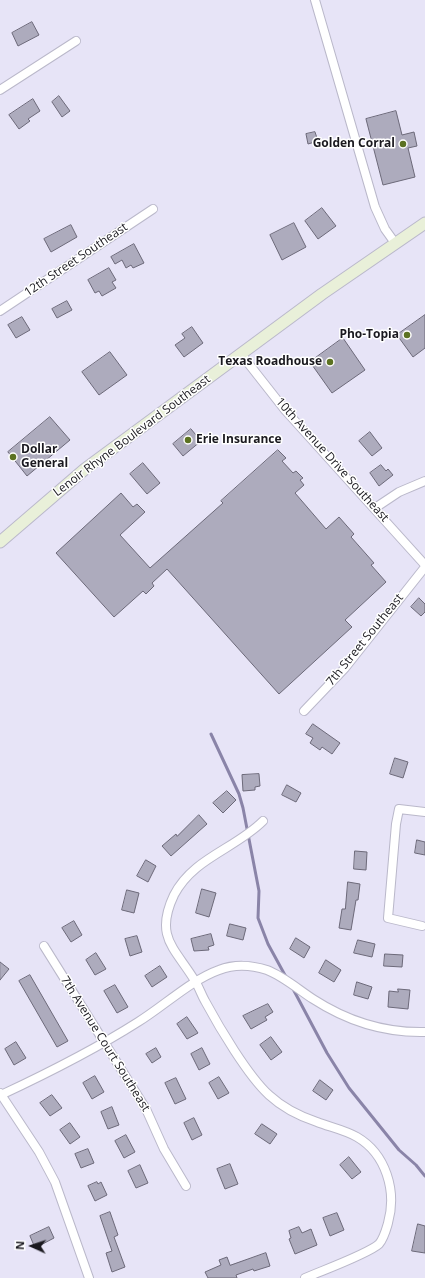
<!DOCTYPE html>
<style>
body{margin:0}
#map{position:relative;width:425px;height:1278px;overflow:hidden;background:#e7e4f7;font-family:"Open Sans",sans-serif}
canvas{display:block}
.north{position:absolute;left:12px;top:1226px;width:40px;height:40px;-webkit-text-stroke:3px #fff;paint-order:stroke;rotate:273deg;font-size:11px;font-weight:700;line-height:16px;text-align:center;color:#1a191f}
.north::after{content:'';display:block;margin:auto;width:14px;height:18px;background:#1a191f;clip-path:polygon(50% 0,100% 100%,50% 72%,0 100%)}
</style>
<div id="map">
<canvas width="425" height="1278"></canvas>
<div class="north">N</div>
</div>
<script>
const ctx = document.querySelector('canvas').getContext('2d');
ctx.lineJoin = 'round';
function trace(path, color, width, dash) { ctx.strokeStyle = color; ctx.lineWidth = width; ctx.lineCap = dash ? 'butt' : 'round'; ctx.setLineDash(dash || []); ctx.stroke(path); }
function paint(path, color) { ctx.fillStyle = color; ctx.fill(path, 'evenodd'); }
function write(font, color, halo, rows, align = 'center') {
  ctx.font = font + ' "Open Sans",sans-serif'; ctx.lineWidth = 3; ctx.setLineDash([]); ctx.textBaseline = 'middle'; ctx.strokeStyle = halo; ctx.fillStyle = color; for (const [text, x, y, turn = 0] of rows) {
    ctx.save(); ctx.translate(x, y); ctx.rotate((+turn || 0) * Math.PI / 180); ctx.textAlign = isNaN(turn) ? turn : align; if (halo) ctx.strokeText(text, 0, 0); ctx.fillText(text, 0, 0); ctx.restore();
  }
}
trace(new Path2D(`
 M211 734 239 794 243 808 259 891 258 918 268 944 286 977
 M292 987 327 1053 349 1088 399 1150 416 1165 425 1176`), '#8a84a8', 3);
const building = new Path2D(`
 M32 22 39 35 18 46 12 33Z
 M59 96 70 111 62 117 52 102Z
 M33 99 40 111 28 119 30 121 19 129 9 115Z
 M396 111 402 135 414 132 417 146 408 148 415 177 383 185 366 119Z
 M315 132 318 141 308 144 306 134Z
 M322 208 336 226 318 239 305 221Z
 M294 223 306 247 282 260 270 235Z
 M71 225 77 237 51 252 44 239Z
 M134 244 144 263 133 268 131 265 126 268 122 260 115 264 111 257Z
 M109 268 116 280 112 282 116 288 102 296 99 291 95 293 88 280Z
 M67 301 72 310 57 318 52 309Z
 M425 315V348L413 357 397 335Z
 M22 317 30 330 16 338 8 325Z
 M192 327 203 343 184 357 175 345 185 338 182 334Z
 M343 338 365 370 332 393 310 362Z
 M110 352 127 375 99 395 82 372Z
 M50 417 70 440 27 476 8 452Z
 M191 429 201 441 183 456 173 444Z
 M370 432 382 448 372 456 359 441Z
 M278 450 286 458 282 461 293 473 296 471 303 478 300 480 304 485 295 493 326 529 339 517 354 534 351 537 374 563 371 565 386 582 345 620 352 627 279 694 167 569 152 583 154 586 146 594 143 591 114 617 56 553 121 493 133 507 137 504 145 512 120 535 150 568 223 503 221 501Z
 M143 463 160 483 147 494 130 474Z
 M381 465 386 471 388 469 393 475 379 486 370 473Z
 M419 598 425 604V612L421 616 411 607Z
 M313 724 340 743 332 754 322 747 320 750 310 743 313 738 306 734Z
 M395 758 408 762 403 778 390 774Z
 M259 774 260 786 255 787V790L243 791 242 775Z
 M287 785 301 793 296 802 282 795Z
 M227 791 236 800 223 813 213 803Z
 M199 815 207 824 171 856 162 846 176 834 177 836Z
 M417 840 425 842V855L415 853Z
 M355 851 367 852 366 870 354 869Z
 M146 860 156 866 148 882 137 876Z
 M348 882 360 884 358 900H356L351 930 339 928 342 909H345Z
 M202 889 216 893 209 917 196 913Z
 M127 890 139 893 134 913 122 910Z
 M74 921 82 935 71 942 62 928Z
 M230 924 246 928 243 940 227 936Z
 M211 934 214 945 208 947 209 950 194 951 191 939Z
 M137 936 142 952 130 956 125 939Z
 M296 938 310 947 304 958 290 949Z
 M358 940 375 944 372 957 354 953Z
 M96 953 106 969 95 975 86 960Z
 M385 954 403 955 402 967 384 966Z
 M326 960 341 970 334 982 319 973Z
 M0 962 9 969 0 980Z
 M160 966 167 977 152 987 145 976Z
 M30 975 68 1041 57 1047 19 981Z
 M357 982 372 987 368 999 354 995Z
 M115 985 128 1007 117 1013 104 991Z
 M398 989 410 990 408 1009 388 1007 389 991 398 992Z
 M268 1004 273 1012 265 1017 267 1020 251 1029 243 1016Z
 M187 1017 198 1033 187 1039 177 1024Z
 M271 1037 282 1052 271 1060 260 1045Z
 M16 1042 26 1058 14 1065 5 1049Z
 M156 1048 161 1057 152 1063 146 1054Z
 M202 1048 210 1064 199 1070 191 1054Z
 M95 1076 104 1092 92 1099 83 1083Z
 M219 1077 229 1093 218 1099 209 1083Z
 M176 1078 186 1099 175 1104 165 1083Z
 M320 1080 333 1090 326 1100 313 1091Z
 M52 1095 62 1108 50 1116 40 1103Z
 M112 1107 119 1125 108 1129 101 1112Z
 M194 1118 202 1135 192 1140 184 1123Z
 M70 1123 80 1137 70 1144 60 1130Z
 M262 1124 277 1134 270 1144 255 1134Z
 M126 1135 135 1152 124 1158 115 1141Z
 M88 1149 94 1163 81 1168 75 1154Z
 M349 1157 361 1172 352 1179 340 1165Z
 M230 1164 238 1184 225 1189 217 1169Z
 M140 1165 148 1183 136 1188 128 1171Z
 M97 1182 98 1184 101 1182 107 1195 95 1201 88 1186Z
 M110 1212 118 1235 114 1237 125 1267 112 1272 106 1253 112 1251 100 1216Z
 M337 1213 344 1230 330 1236 323 1218Z
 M418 1224 425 1226V1253L412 1251Z
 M49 1227 54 1238 35 1248 30 1236Z
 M299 1227 302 1233 311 1229 317 1245 295 1254 289 1239 291 1238 289 1231Z
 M266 1253 270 1266 254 1271 253 1269 236 1275 237 1278H208L205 1272 221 1265 219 1260 227 1257 230 1265Z`);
paint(building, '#adabbd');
trace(building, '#6c6979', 1);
const minor = new Path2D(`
 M315 0 375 207 385 229 395 243
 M0 90 76 41
 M0 311 153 209
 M241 354 285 410 425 565
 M375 508 399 492 425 481
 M304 711 345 668 425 567
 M263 821C235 849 193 858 174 895 154 937 175 948 195 981 199 987 201 994 205 1001 219 1027 248 1076 269 1095 283 1108 299 1116 317 1122 330 1127 345 1130 357 1137 386 1154 397 1191 388 1223 386 1230 384 1238 379 1244 368 1254 321 1271 305 1278
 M422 926 388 918 396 824 399 809 425 812
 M44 946 146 1109 164 1149 186 1186
 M0 1093 39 1152 55 1182 89 1278
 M1 1095C48 1073 94 1050 138 1022 164 1006 191 980 219 970 234 964 252 965 267 970 283 976 299 990 313 999 347 1021 385 1033 425 1032`);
const secondary = new Path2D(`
 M0 542 85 469 322 294 425 223`);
trace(minor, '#bab8ca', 10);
trace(secondary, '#bab8ca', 13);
trace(minor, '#fff', 8);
trace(secondary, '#e9f0d9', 11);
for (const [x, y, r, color] of [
 [403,144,4,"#5c7222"],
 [407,335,4,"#5c7222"],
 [330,362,4,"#5c7222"],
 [188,440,4,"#5c7222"],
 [13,457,4,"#5c7222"]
]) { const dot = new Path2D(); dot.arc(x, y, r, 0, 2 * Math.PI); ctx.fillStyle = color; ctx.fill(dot); trace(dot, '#fff', 1.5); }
write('bold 12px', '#1a191f', '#fff', [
 ["Golden Corral",395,144],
 ["Pho-Topia",399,335],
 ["Texas Roadhouse",322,362],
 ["Erie Insurance",196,440,"left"],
 ["Dollar",21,450,"left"],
 ["General",21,464,"left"]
], 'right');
write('12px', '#1a191f', '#fff', [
 ["12th Street Southeast",76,260,-34],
 ["Lenoir Rhyne Boulevard Southeast",132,436,-37],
 ["10th Avenue Drive Southeast",332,460,48],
 ["7th Street Southeast",365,640,-51],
 ["7th Avenue Court Southeast",105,1044,58]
]);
</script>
